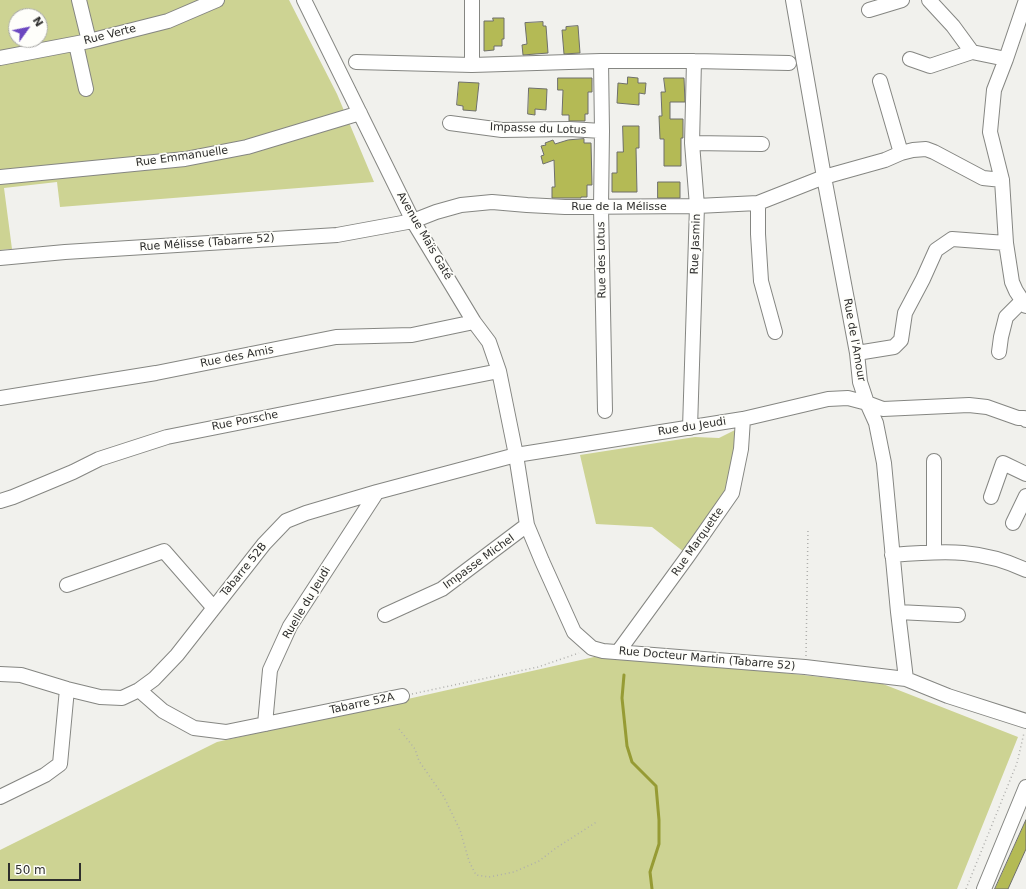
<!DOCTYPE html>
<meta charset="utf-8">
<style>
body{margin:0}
#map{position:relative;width:1026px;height:889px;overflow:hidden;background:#f1f1ed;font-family:"DejaVu Sans",sans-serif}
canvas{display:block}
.north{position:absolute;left:8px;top:8px;width:40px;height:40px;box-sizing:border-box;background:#fefefa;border:1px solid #ababa8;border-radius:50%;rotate:57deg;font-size:11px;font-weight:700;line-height:16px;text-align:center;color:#2e2e2d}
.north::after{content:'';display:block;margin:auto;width:14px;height:18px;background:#6b47c0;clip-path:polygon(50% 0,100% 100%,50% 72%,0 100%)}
.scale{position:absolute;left:8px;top:863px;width:73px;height:18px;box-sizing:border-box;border:2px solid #2e2e2d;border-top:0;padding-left:5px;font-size:12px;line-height:14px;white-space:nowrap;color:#2e2e2d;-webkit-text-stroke:3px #fefefa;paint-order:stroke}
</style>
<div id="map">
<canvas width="1026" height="889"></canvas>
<div class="north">N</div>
<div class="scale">50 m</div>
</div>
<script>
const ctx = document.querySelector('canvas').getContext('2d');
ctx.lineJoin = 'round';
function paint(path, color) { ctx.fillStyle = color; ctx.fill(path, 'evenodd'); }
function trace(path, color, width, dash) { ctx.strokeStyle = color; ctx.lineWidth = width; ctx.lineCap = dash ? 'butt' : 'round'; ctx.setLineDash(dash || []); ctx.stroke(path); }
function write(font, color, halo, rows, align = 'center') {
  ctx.font = font + ' "DejaVu Sans",sans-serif'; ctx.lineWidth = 3.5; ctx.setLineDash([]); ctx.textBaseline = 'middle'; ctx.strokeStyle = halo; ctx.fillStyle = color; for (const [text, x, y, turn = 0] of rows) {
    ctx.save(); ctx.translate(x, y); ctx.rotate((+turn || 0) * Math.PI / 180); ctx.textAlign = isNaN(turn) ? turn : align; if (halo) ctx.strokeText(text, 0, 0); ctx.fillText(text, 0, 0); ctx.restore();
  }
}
paint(new Path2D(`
 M0 0H289L337 94 374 182 60 207 57 182 4 188 12 249 0 250ZM16 16H40V40H16Z
 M735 430 737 451 726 496 684 552 652 527 596 524 580 455 695 437 719 438Z
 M594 657 714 665 883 684 1018 737 957 889H0V850L217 742Z`), '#cdd393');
trace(new Path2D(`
 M624 675 622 698 627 746 632 762 656 786 659 820V844L650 872 652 889`), '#969b34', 3);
const building = new Path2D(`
 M493 18H504V39H502V46H494V50L484 51V21H493Z
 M543 22V26H546L548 53 523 55 522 45 527 44 525 23Z
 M578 26 580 53 564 54 562 30H566V27Z
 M628 77 638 78V83H646L645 94 639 93V105L617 103 618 83 627 84Z
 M558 78H592V92H588V114H585V121H569V115H562L563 90H558Z
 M664 78H684L685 102H670V119H683V138H681V166H664V139H660L659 116H662L661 92H665Z
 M459 82 479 83 476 111 463 110V106L457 105Z
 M529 88 547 89 546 110 535 109V115L528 114Z
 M623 126H639V148H636L637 192H612V173H617V152H623Z
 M584 139V143H591L592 185H587V197H581V198H552V187H555L554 160 543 164 541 156 544 155 541 146 546 145 545 143 553 140 555 144 568 140Z
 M658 182H680V198H658Z
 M1026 820V849L1008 889H995Z`);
paint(building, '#b4ba55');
trace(building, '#6e6f6b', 1);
const minor = new Path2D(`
 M79 0 89 41
 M304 0 413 221 474 322 489 342 499 371 516 455 527 525 542 561 574 632 592 648 603 651 805 667 906 679 948 696 1026 721
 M472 0V65
 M793 0 824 177 857 353 860 382 867 403 876 423 884 463 898 612 906 679
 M929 0 953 26 972 52 1006 59
 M1026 0 1006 59 994 90 990 132 1002 180 1006 243 1012 282 1016 291 1026 306
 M869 10 902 0
 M76 44 86 89
 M0 58 89 41 168 21 217 0
 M910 59 930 66 972 52
 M601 61 602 131 601 207 605 411
 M356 62 472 65 601 61H694L789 63
 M880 81 901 153
 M450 123 502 130 569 129 602 131
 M692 143 762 144
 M0 177 185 159 247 147 360 113
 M758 203V234L761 281 775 332
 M0 258 65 252 337 235 413 221 436 212 461 205 492 202 527 205 565 207 697 206 758 203 824 177 885 160 901 153 913 150 926 149 934 152 983 178 1002 180
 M999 352 1001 337 1006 317 1022 301
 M857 353 894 347 901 340 905 313 923 279 936 250 952 239 1006 243
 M0 398 156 373 336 337 412 335 474 322
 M690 428 697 206 692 143 694 61
 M934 461V552
 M991 497 1003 463 1026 474
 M0 501 13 497 73 472 99 459 167 437 499 371
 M1013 523 1026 496
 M892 555C916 553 940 551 964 553 985 555 1007 561 1026 570
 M67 585 164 551 213 607
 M898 612 958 615
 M385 615 442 589 527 525
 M618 652 688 556 732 493 741 449 743 419
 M0 674 21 675 67 689 100 697 122 698 139 690 154 679 177 655 264 544 286 521 306 513 377 492 516 455 743 419 828 399 848 398 867 403 883 409 969 405 987 407 1018 418H1024L1026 420
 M139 690 163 711 194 728 226 732 402 696
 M265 724 270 670 290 626 377 492
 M0 797 45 775 60 764 67 689
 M984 889 1026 787`);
trace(minor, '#858682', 16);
trace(new Path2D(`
 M806 656 808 529
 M412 694 538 667 579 653
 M399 729 415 749 419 761 444 797 460 830 469 861 476 875 489 877 514 872 539 861 556 848 598 821
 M966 889 1017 763 1024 733`), '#afafac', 1.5, [1, 3]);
trace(minor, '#fff', 14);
write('11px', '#2e2e2d', '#fefefa', [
 ["Rue Verte",110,35,-14],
 ["Impasse du Lotus",538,129,2],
 ["Rue Emmanuelle",182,157,-8],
 ["Rue de la Mélisse",619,207],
 ["Avenue Maïs Gaté",424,236,60],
 ["Rue Mélisse (Tabarre 52)",207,243,-4],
 ["Rue Jasmin",696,244,-88],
 ["Rue des Lotus",602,260,-91],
 ["Rue de l'Amour",854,340,80],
 ["Rue des Amis",237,357,-11],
 ["Rue Porsche",245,421,-11],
 ["Rue du Jeudi",692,427,-9],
 ["Rue Marquette",698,542,-55],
 ["Impasse Michel",479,562,-36],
 ["Tabarre 52B",244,570,-51],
 ["Ruelle du Jeudi",307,603,-59],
 ["Rue Docteur Martin (Tabarre 52)",707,659,5],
 ["Tabarre 52A",362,704,-12]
]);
</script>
